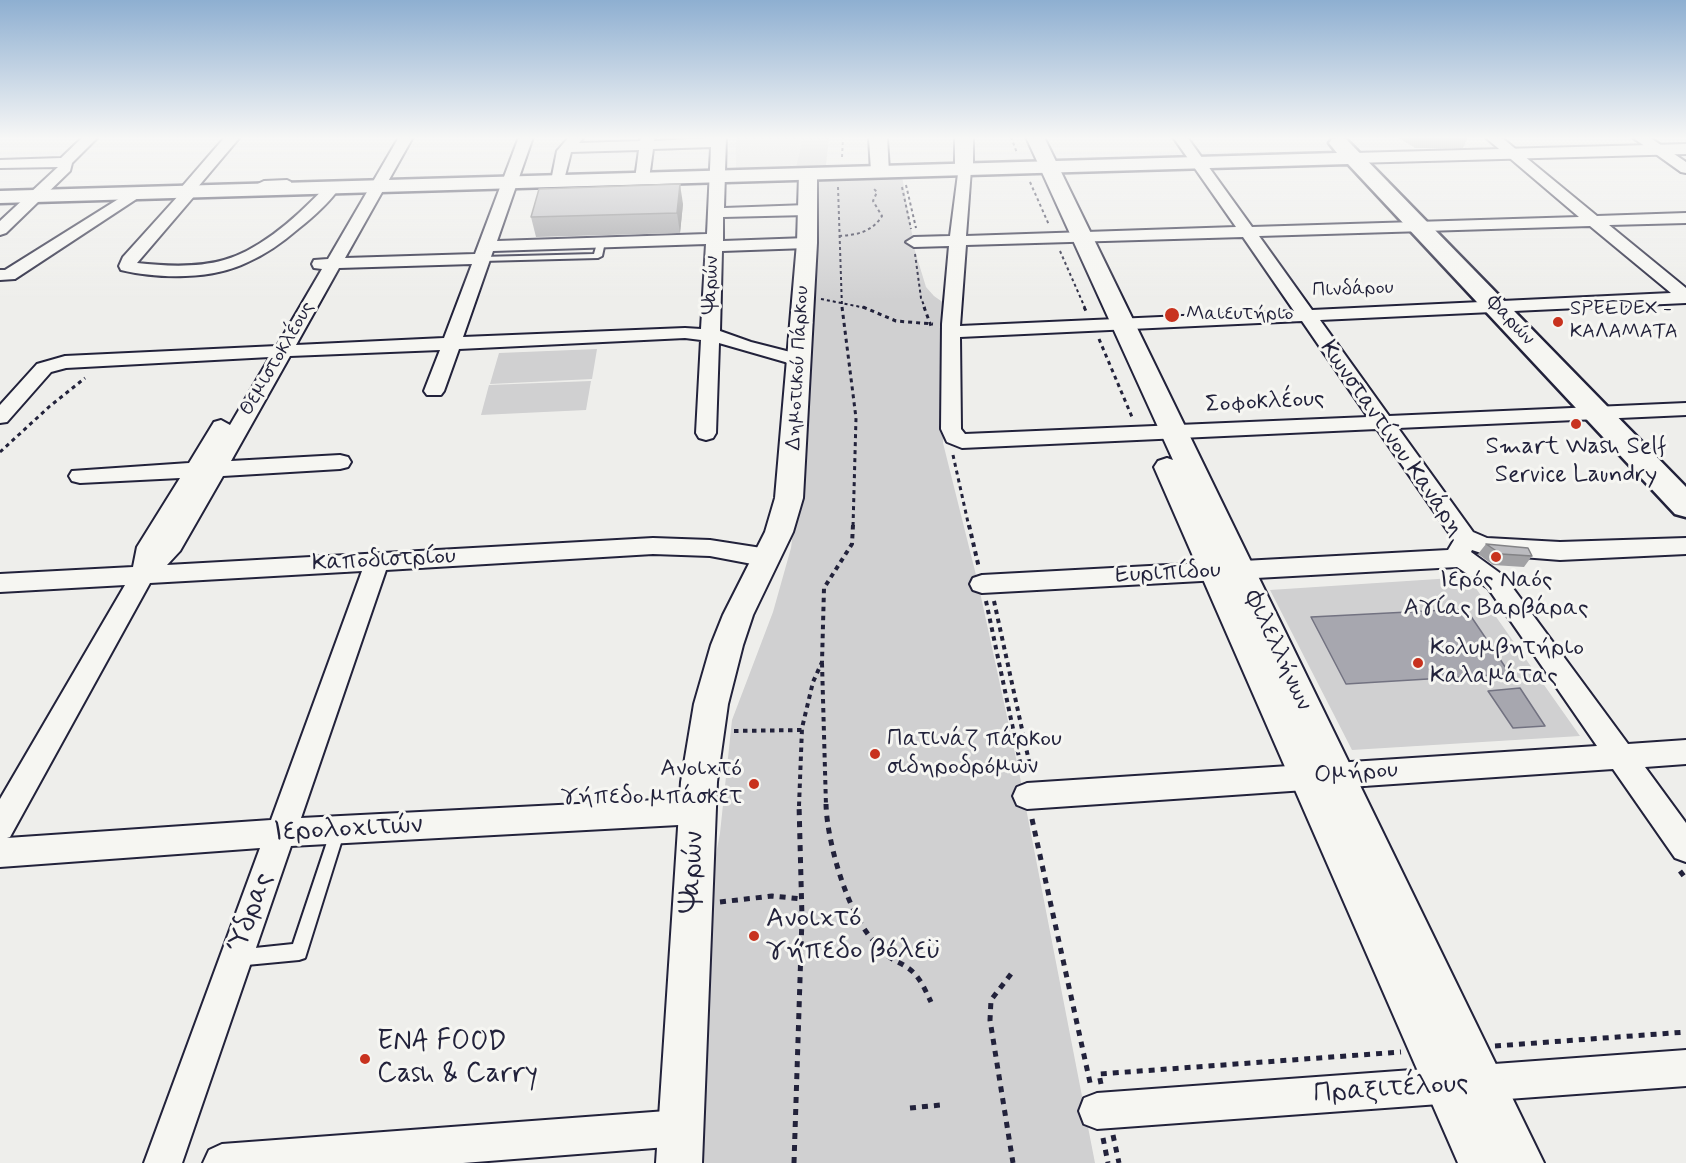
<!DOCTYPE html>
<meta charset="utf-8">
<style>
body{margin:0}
canvas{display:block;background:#eeeeeb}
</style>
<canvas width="1686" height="1163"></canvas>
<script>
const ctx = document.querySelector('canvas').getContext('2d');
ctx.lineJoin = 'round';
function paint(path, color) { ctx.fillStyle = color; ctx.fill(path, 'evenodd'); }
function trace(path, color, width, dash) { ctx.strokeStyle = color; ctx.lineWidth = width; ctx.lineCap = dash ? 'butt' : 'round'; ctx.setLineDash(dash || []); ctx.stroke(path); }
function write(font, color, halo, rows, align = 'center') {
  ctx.font = font + ' Mynerve,sans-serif'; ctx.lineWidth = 6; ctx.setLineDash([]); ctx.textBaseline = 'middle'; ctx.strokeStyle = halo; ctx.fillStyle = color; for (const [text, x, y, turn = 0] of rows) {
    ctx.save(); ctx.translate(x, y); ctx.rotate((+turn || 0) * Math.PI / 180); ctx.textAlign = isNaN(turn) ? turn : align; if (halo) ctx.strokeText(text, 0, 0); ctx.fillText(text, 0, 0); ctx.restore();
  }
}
paint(new Path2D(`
 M736 137H803L796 167 736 168Z`), '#dfdfde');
paint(new Path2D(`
 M803 137H829L826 166 796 167Z
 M902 176 915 251 926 287 934 296 951 308 943 443 978 583 1019 772 1095 1163H697L707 903 720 833 732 720 773 612 791 548 798 490 817 178Z
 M597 349 592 379 490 384 499 353Z
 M591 381 586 410 481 415 489 385Z
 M1468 577 1580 736 1352 750 1270 590Z`), '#d0d0d1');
const water = new Path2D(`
 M1466 609 1510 674 1346 684 1311 617Z
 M1520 688 1545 726 1513 728 1488 691Z`);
paint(water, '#a7a7af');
trace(water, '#727281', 1.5);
const service = new Path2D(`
 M287 180 291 182 292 191H286L284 184 265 185 249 192 245 190 264 181Z
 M598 240 605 242 602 256 598 258 482 261 478 259 482 257 594 254Z
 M338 823 343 825 345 830 305 958 299 960 236 966 230 964 228 958 230 952 236 950 293 944 331 830 333 825Z`);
const minor = new Path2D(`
 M83 137H98L72 163 70 171 6 233 0 235V221L58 167 0 168V160L61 158Z
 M225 137H240L197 188 199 191 196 194 137 263C164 266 197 268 224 260 263 249 301 213 328 184L333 183 340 187C329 203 313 217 298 229 283 242 266 254 248 262 212 280 159 279 121 270L119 266 123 257 179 195 177 192 180 189Z
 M399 137H413L345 258 475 254 519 137H533L497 241 707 234 711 147 653 149 649 179 642 183 635 179 639 150 571 152 563 184 558 185 551 181 557 151 569 137H584L579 143 640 141 641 137H655L654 141 726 137 724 208 807 205 815 210 807 215 723 217V241L807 238 815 243 807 248 722 251 720 331 751 342 806 356 808 360 806 364 799 366 719 343 716 433 713 438 706 440 699 438 696 433 701 340 685 338 459 349 444 391 441 395H427L424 391 440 350 290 356 231 461 340 455 348 457 351 462 348 467 340 469 223 476 180 551 167 565 653 538 710 540 768 549 776 552 780 558 776 564 768 567 710 556 653 554 386 570 301 818 697 798 707 801 712 811 707 821 697 824 291 846 182 1163H144L260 848 0 867V799L125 585 0 592V574L133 567 137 547 180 478 80 483 72 481 69 476 72 471 189 463 214 422 221 420 230 425 270 357 66 368 51 372 7 422 0 423V405L37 364 65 356 277 346 322 269 314 268 312 264 314 260 328 259ZM706 244 701 329 685 328 463 337 493 251ZM472 264 444 338 296 345 339 268ZM362 571 271 820 7 838 10 837 150 583Z
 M1173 137H1187L1252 227 1579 217 1485 137H1501L1597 216 1686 213V223L1609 225 1686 288V303L1320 320 1389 416 1686 403V415L1398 428 1473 532 1487 538 1560 542 1686 538V554L1560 560 1484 554 1472 550 1471 552 1504 576 1628 744 1686 740V764L1645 767 1686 823V862L1675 858 1613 769 1027 809 1017 805 1013 796 1017 787 1027 783 1597 746 1488 588 1457 567 982 593 973 590 970 584 973 578 982 575 1448 550 1454 540 1377 429 962 448 947 442 941 429 942 324 949 246 914 247 906 242 914 237 950 236 959 166H969L971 169 966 236 1236 227ZM1590 226 1671 293 1312 310 1259 236ZM1243 237 1294 311 960 326 966 245ZM1302 321 1368 417 965 434 961 429 960 337Z
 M1632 137H1649L1686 162V173L1681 172Z
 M136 188 141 190 144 193 141 196 15 279 0 280V270H5Z
 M1686 1050V1086L1097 1129 1084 1124 1079 1111 1084 1098 1097 1093Z
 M680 1110 693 1115 698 1128 693 1141 680 1146 463 1163H203L209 1150 222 1144Z`);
const tertiary = new Path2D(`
 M869 137H887L889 172 886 176H874L871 172Z
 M955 137H973V169L970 173H958L955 169Z
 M1026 137H1044L1544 1163H1458L1154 467 1158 461 1167 458 1173 460Z
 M1686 144V154L1353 163 1347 162 1344 158 1347 154 1353 153Z
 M808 168 814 170 817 174V243L803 498 793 532 753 615 743 645 728 704 717 782 702 1163H656L681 782 694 704 711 645 723 615 765 532 775 498 797 243 799 174 802 170Z`);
const secondary = new Path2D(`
 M1339 137 1346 139 1686 487V517L1675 514 1348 164 0 203V191L1337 153 1329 143 1332 139Z`);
trace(service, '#22223b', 4);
trace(minor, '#22223b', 4);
trace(tertiary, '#22223b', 4);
trace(secondary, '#22223b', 5);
trace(new Path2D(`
 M1011 137 1017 153
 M842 157 843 137
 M1030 182 1049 225
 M906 185 916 228
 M838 187 842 308
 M902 187 911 229
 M839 236C857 235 872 232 882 216L873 201 877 192 873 188
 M1060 251 1085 308
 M915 254 921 298 925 308
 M821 299 866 308`), '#22223b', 2, [3, 3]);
trace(new Path2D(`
 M842 307 856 418 853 527
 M863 307 896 321 933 324
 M924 307 931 326
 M1084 307 1087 313
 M1099 339 1132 417
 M0 452 50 406 85 378
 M953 455 969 527`), '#22223b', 3, [4, 4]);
trace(new Path2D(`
 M969 525 979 568
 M986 601 1023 776
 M994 601 1032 775
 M822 663 826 806
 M734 731 802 730
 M799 806 802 728 813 682 822 662 824 588 852 544 853 525`), '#22223b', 4, [4.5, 4.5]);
trace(new Path2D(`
 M826 804C827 842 847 911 872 939 878 946 884 954 892 959 897 962 903 964 908 968 920 976 925 990 931 1002
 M1032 819 1091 1087
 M1680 871 1686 879
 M720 902 772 896 802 899
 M1011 974 991 1000 990 1020 1013 1163
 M1495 1046 1686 1032
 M1101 1084 1099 1074 1401 1052
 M910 1108 941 1105
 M1113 1135 1119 1163
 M1103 1138 1108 1163
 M794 1163 802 918 799 804`), '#22223b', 5, [6, 6]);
paint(service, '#f6f6f2');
paint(minor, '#f6f6f2');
paint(tertiary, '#f6f6f2');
paint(secondary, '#f6f6f2');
paint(new Path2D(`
 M1397 137H1468L1463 148H1415Z
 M683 204 680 233 536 237 531 217Z
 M1486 544 1532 556 1524 567 1493 565 1478 554Z`), '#a1a1a4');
paint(new Path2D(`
 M680 184 683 204 680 233 677 213Z`), '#838386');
const building = new Path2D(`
 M680 184 677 213 531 217 539 189Z
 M1486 544 1528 548 1532 556 1501 554Z`);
paint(building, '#bbbbbf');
trace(building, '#838386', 1.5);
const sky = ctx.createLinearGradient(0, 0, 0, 300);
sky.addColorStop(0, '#8eafd1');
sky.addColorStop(0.46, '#f7f7f6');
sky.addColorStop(1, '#f7f7f600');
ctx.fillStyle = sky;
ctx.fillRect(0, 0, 1686, 300);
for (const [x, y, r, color] of [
 [1172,315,8,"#c8321e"],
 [1558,322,6,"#c8321e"],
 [1576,424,6,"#c8321e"],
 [1496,557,6,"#c8321e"],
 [1418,663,6,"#c8321e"],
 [875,754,6,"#c8321e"],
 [754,784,6,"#c8321e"],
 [754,936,6,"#c8321e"],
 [365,1059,6,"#c8321e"]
]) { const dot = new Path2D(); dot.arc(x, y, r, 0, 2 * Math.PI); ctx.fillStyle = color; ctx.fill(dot); trace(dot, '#f6f6f2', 2); }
write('20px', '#22223b', '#f6f6f2', [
 ["Ψαρών",712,285,-88],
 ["Πινδάρου",1353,290,-2],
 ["Φαρών",1510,321,47],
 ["Θεμιστοκλέους",278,359,-60],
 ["Δημοτικού Πάρκου",799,368,-87]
]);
write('20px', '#22223b', '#f6f6f2', [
 ["SPEEDEX -",1570,310],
 ["ΚΑΛΑΜΑΤΑ",1570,333],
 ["Μαιευτήριο",1186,315]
], 'left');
write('24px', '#22223b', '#f6f6f2', [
 ["Σοφοκλέους",1265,403,-3],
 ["Κωνσταντίνου Κανάρη",1391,439,55],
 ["Καποδιστρίου",384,561,-3],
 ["Ευριπίδου",1168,574,-3],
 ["Φιλελλήνων",1277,651,65],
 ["Ομήρου",1356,774,-4]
]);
write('24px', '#22223b', '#f6f6f2', [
 ["Smart Wash Self",1576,448],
 ["Service Laundry",1576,476],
 ["Ιερός Ναός",1496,581],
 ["Αγίας Βαρβάρας",1496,609],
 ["Κολυμβητήριο",1430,649,"left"],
 ["Καλαμάτας",1430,677,"left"],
 ["Πατινάζ πάρκου",887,740,"left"],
 ["σιδηροδρόμων",887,768,"left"],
 ["Ανοιχτό",742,770,"right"],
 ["γήπεδο μπάσκετ",742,798,"right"]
]);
write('28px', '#22223b', '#f6f6f2', [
 ["Ιερολοχιτών",348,830,-3],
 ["Ψαρών",694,872,-87],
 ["Ύδρας",252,913,-70],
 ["Πραξιτέλους",1391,1090,-4]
]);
write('28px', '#22223b', '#f6f6f2', [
 ["Ανοιχτό",766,920],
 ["γήπεδο βόλεϋ",766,952],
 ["ENA FOOD",377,1043],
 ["Cash & Carry",377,1075]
], 'left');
</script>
